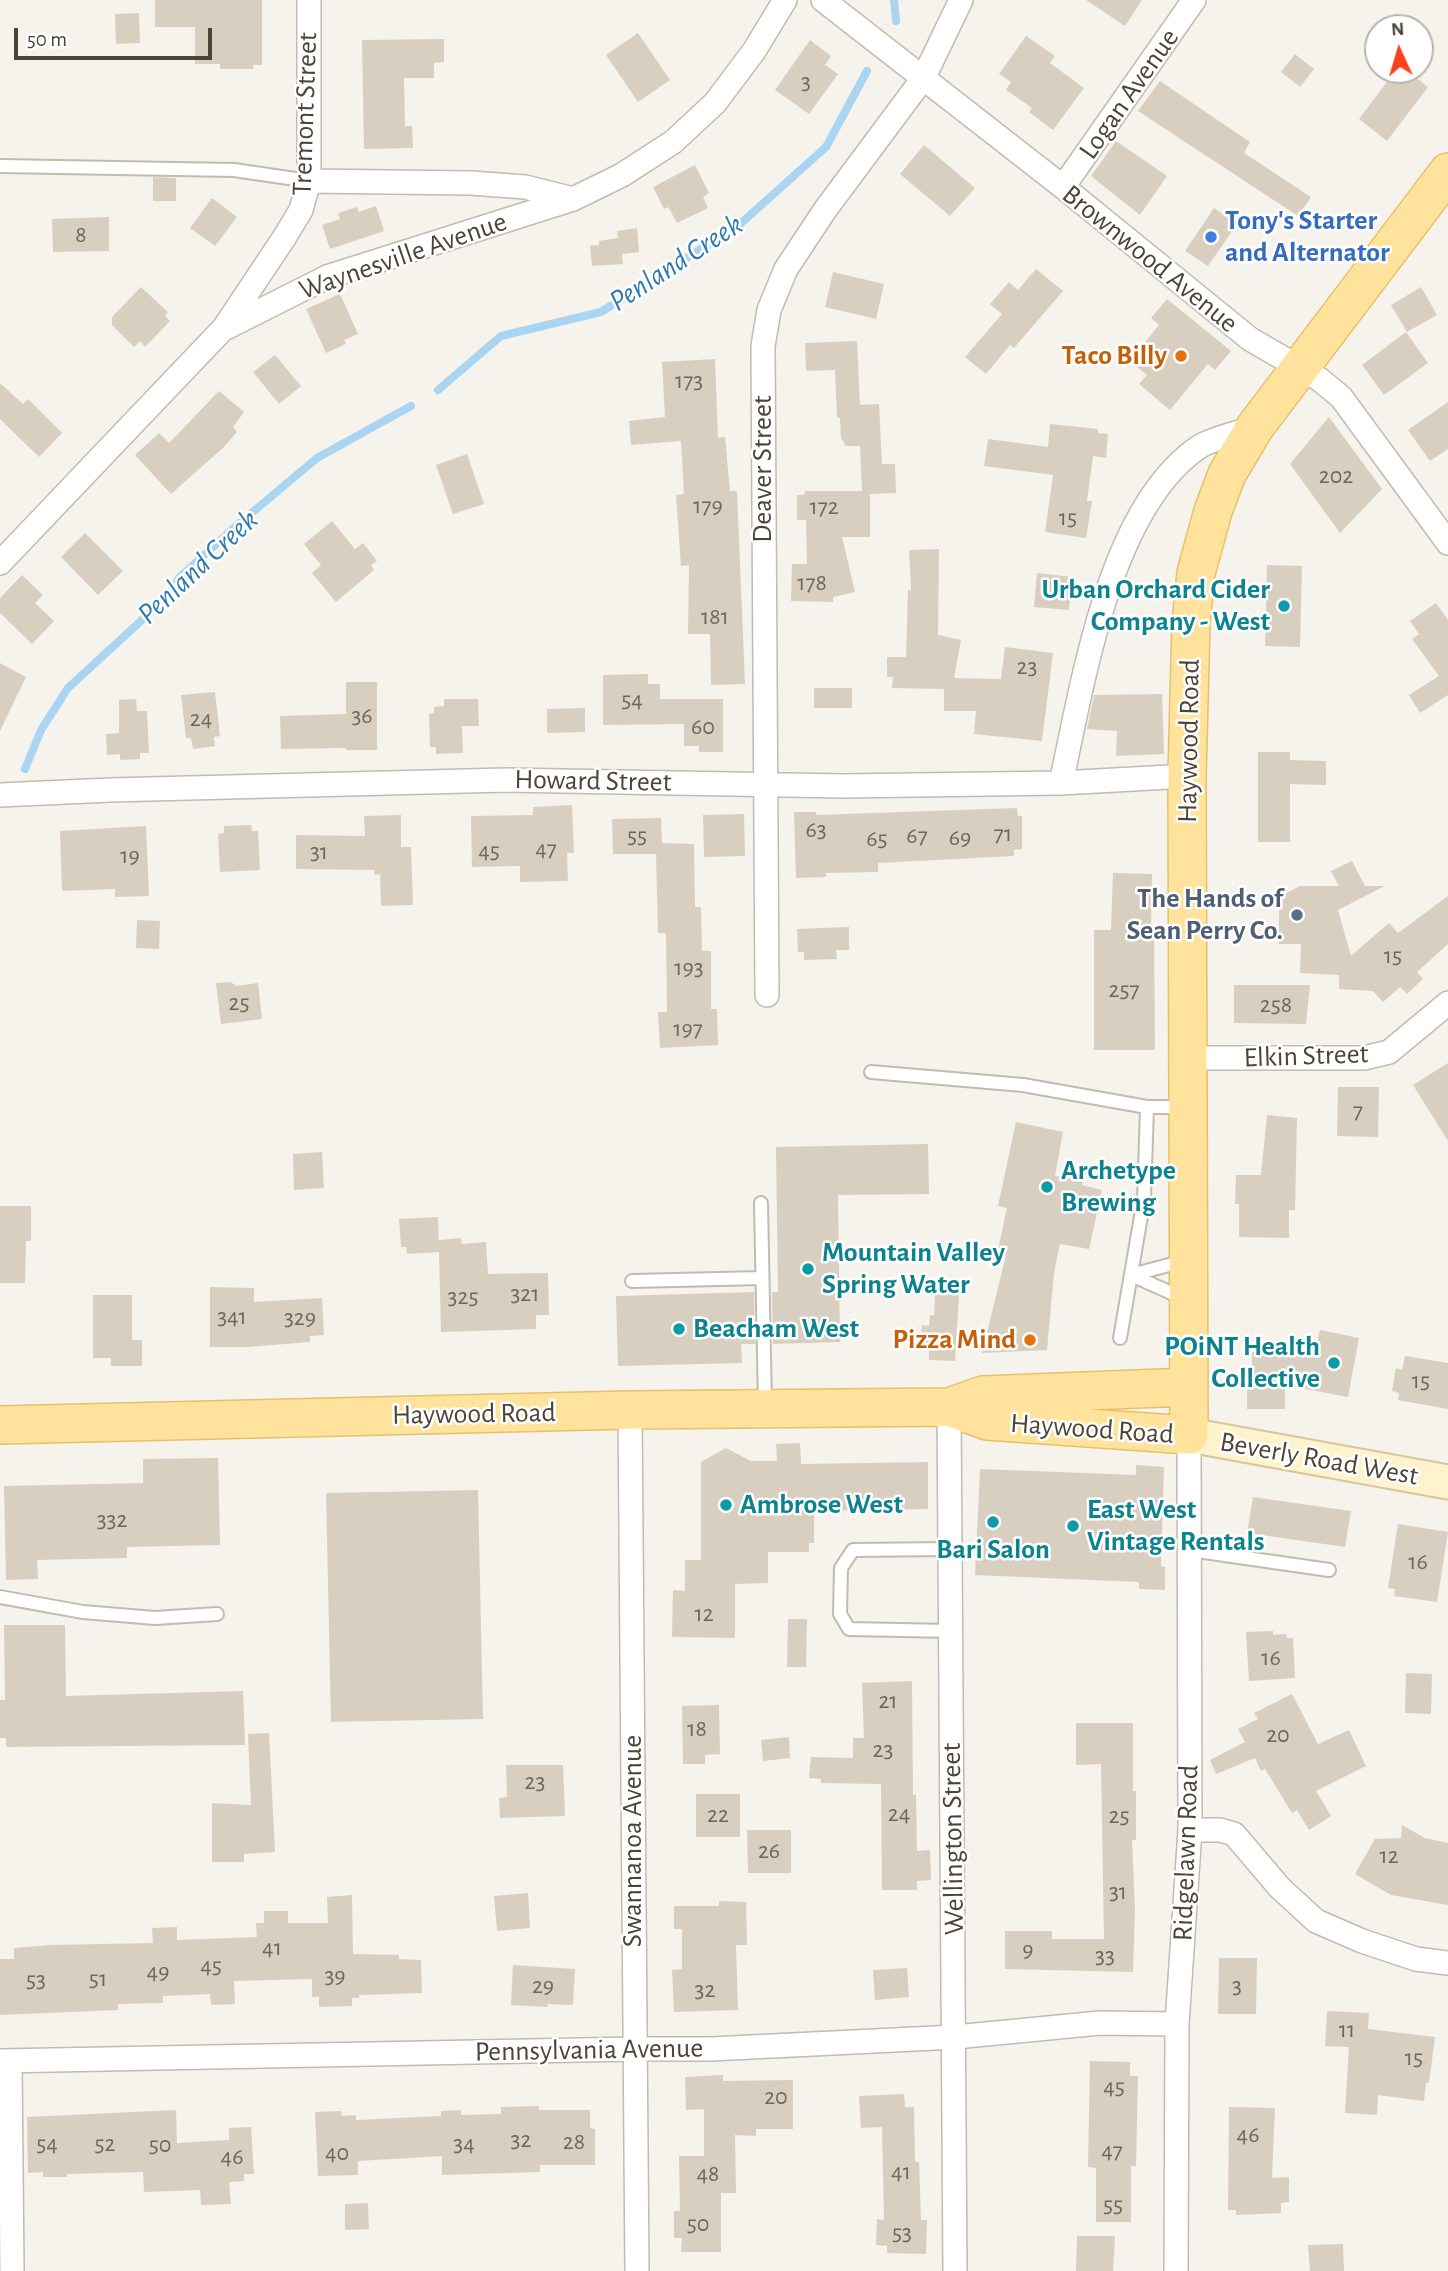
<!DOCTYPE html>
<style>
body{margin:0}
#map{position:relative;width:1448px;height:2271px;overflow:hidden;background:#f6f3ec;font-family:"Alegreya Sans",sans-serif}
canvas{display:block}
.north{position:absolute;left:1364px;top:14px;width:70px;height:70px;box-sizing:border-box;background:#fff;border:2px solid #b7b4b0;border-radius:50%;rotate:356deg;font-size:19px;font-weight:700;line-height:28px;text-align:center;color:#4b4439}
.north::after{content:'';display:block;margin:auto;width:24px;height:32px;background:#fc3f1d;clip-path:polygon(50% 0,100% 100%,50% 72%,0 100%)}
.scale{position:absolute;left:14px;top:28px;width:198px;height:32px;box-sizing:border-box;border:4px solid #4b4439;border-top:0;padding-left:9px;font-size:21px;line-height:24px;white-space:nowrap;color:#4b4439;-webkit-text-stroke:5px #fff;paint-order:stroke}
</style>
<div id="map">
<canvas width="1448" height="2271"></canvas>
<div class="north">N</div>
<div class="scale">50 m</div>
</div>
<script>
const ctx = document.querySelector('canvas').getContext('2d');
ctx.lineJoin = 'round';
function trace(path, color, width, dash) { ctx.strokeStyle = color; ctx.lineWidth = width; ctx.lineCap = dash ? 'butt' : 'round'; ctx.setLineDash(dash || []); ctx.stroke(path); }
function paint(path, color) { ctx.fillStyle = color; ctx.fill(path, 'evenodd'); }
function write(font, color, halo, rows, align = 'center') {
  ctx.font = font + ' "Alegreya Sans",sans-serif'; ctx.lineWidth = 5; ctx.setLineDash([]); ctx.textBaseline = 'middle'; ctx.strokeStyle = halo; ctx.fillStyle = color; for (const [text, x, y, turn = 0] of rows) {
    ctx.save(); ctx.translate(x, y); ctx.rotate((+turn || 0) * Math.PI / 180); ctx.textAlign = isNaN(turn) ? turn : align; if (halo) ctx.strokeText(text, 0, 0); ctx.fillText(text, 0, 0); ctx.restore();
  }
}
trace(new Path2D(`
 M894 0 896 21
 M438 390 501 336 601 312 739 225 826 147 867 71
 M25 769 41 730 68 688 168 596 179 578 235 527 317 458 411 406`), '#a9d4f2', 8);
paint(new Path2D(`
 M155 0H262V65H253V69H220V64H195V27H155Z
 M1086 0H1142L1125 26Z
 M139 13 140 43 116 44 115 14Z
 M638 33 670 80 638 102 606 55Z
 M1026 36 1055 56 1050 63 1084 88 1053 130 1029 112 1032 108 1006 90 1011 82 999 74Z
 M444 39V62L434 63V78H404L405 126H412L413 148 364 149 362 40Z
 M810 40 831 56 825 65 838 74 809 114 775 90Z
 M1295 54 1314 69 1300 87 1281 72Z
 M1396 70H1406L1428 87 1387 141 1359 119Z
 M1160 81 1250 142 1244 153 1311 197 1298 216 1138 111Z
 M1116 141 1167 176 1140 215 1091 176Z
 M924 145 975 188 950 216 900 174Z
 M695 165 709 193 703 197 708 208 677 223 668 207 664 209 653 187Z
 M153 177 176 178V201H153Z
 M212 198 237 217 215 246 190 228Z
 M376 206 384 231 330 249 322 225 340 219 338 213 357 207 359 212Z
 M1214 208 1237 224 1208 266 1185 251Z
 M109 217V251L53 252 52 219Z
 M637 228 639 252 622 254 623 264 592 266 590 246 599 245V241L618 238 617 231Z
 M1036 269 1063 291 1014 348 1010 345 986 374 965 357 1002 314 990 304 1009 282 1018 290Z
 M833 272 884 284 876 319 825 307Z
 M141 287 168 312 165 316 170 321 145 347 140 341 134 347 112 325V317Z
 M1421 287 1437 315 1407 332 1391 305Z
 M340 294 358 334 344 340 346 344 326 353 306 309Z
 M1167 299 1231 351 1215 370 1208 364 1170 410 1139 384 1147 375 1130 361 1159 325 1151 318Z
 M1406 332 1428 363 1384 395 1362 365Z
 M857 341 860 405 879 404 882 464H895L896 493 870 494V537H842L855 592 833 597V602L791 601 792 564H807L806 520H797V495H804L805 491H862L860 446H846L841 438 840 418H837L835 370 806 371 805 343Z
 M275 355 301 386 279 404 253 372Z
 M715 359 718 438 725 437 730 491H737L745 684 711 685 710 634H688L689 565 681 566 676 495 684 494 681 441 631 445 629 421 665 417 662 362Z
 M0 383 23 404 28 399 62 433 39 457 0 419Z
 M219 391 244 412 233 427 237 432 223 448 171 494 135 455 159 433 169 443Z
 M1448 402V449L1430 461 1408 430Z
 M1329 417 1382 489 1340 533 1290 464Z
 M1050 424 1098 429V433L1108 434 1106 458 1093 456 1087 501H1092L1086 538 1045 532 1053 475 984 466 988 439 1048 447Z
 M467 454 484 504 453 514 436 465Z
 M332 521 355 549 363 543 377 561 371 565 374 570 336 602 312 573 321 565 304 544Z
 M85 533 123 571 98 595 61 557Z
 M939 549 938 635 961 640 954 678 1001 679 1005 647 1053 653 1042 741 974 734 976 711H944V689L892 688 893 677H887V657H906L908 590H911L909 550Z
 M1267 565 1302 566 1300 647 1265 646Z
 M1037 573 1072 577 1069 610 1034 607Z
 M22 575 43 595 35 603 54 621 32 644 0 613V598Z
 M1436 603 1448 620V695L1420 713 1409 695 1439 676 1412 639 1419 634 1410 621Z
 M0 663 26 677 0 731Z
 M648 674V684H660V699H723V752H699V746H684V724L603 725V675Z
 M346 682H377V750H346V748L281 749 280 716 346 714Z
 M814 688H852V708H814Z
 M215 692 220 736 214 737 215 746 193 749 191 738H186L181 695Z
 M1162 694 1164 754 1116 756 1117 731 1087 729 1094 695Z
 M136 699 137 711H147L149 753H140V759L120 760V754L107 755 106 734 119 733V700Z
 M444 699H478L479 726H462L463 753 436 754V747H430L429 714 434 713V707L444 706Z
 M585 708V732L547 733V709Z
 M1258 752H1290V760L1326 761V785L1290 784V842H1258Z
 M572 805 574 853H567L568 881 520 882V866L472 867 471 816 533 815V807Z
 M1017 808 1018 816H1022V849L1014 850V856L878 863V872L826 873V877L796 878 794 812H816V815Z
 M744 814 745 856 704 857 703 815Z
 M401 815V847H411L413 905 381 906 380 874 375 875 374 870 296 869V835L365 836 364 816Z
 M661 818 662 843 694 844 695 907H701L702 951H711V1009H717L718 1045 660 1048 658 1012H667L666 933H658L656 854H613L612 819Z
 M251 825 252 831H258L260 870 220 872 218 834 224 833V826Z
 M146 826 149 896 115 897V889L62 891 60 831Z
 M1352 861 1365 886H1385L1338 910 1351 956 1389 923 1398 933 1448 896V944L1417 972 1423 979 1407 994 1400 987 1383 1002 1373 991 1339 989V975L1300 973 1301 944H1279V897L1300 886H1339L1331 871Z
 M1113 873 1152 874 1151 930H1154L1155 1050H1094V930H1111Z
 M137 920 160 921 159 949 136 948Z
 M849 927V950H836L837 959 804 960V952H798L797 929Z
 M231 982 236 986 258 983 262 1019 221 1024 216 983Z
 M1234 985H1310L1306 1024 1234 1023Z
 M1448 1063V1141L1413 1085Z
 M1338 1087H1379L1378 1137 1337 1136Z
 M1267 1115 1297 1118 1295 1210H1289V1238L1239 1237V1204H1235L1236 1175H1261Z
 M1016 1122 1063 1132 1055 1176 1083 1181 1082 1185 1102 1190 1089 1249 1060 1244 1054 1273 1047 1350 982 1353 1006 1255 997 1254 1007 1208 998 1206Z
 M928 1144 929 1194 838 1195 840 1342 773 1344 772 1292H778L776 1147Z
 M322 1152 324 1188 294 1190 293 1154Z
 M0 1206H31V1241H26L25 1283H0Z
 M438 1217 439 1247V1240L461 1238 462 1244 486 1242 488 1274 548 1273 549 1315H536V1329L441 1332 439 1252 407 1254 406 1247H401L399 1219Z
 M210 1287 254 1288V1302L322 1298 324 1335 310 1336V1342L248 1347H210Z
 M754 1292 755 1344H741L742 1363 618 1366 616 1296Z
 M935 1294 959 1295 955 1361 929 1360V1348H920L922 1325 929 1326 930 1315 934 1316Z
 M93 1295H132V1340H142V1366H111V1358H93Z
 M1320 1330 1359 1338 1348 1397 1285 1385V1409H1247V1375H1252V1352H1315Z
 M1405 1356 1448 1363V1409L1398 1400 1399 1393 1392 1391 1396 1368 1402 1370Z
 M800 1443 801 1464 928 1462V1509L814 1511V1543H809V1552H768V1583L735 1584V1638L672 1637 673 1590 685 1591V1560H701V1462L726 1448 751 1461H777L776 1444Z
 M218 1458 220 1545 127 1547V1558L37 1560 38 1579 6 1580 4 1486 143 1483V1459Z
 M1136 1465 1164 1467 1161 1566 1165 1567V1590L1139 1589V1582L975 1575 980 1469 1136 1475Z
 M478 1490 483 1719 331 1722 326 1493Z
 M1253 1497 1351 1511 1345 1547 1247 1533Z
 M1398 1524 1448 1532 1437 1602 1394 1596 1395 1589 1388 1588Z
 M788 1619H807L806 1667H787Z
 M4 1625H65L66 1696 243 1691 245 1745 6 1747V1738H0V1700H5Z
 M1273 1631V1635L1286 1634 1287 1638H1293L1295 1678 1249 1681 1246 1632Z
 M1406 1673 1432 1674 1431 1714 1405 1713Z
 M912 1681 913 1795H916L917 1851 930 1850 931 1880 917 1881V1890H882L881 1784 821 1783V1779L809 1778 811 1757 853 1758V1738H864L862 1683Z
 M1292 1694 1318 1744 1349 1730 1366 1766 1316 1791 1331 1816 1309 1830 1297 1810 1292 1813 1265 1769 1261 1771 1255 1758 1216 1774 1210 1760 1245 1742 1238 1729 1258 1719 1254 1713Z
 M719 1705 720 1754 705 1755V1764H683L682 1706Z
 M1076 1723H1133V1791H1136V1840H1132L1135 1909 1133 1972 1005 1969V1931H1052V1939H1104L1101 1764 1076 1765Z
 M269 1733 275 1852 244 1854V1862H212V1803L251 1805 248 1734Z
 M789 1737 790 1758 763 1761 761 1740Z
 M506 1765H563L565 1816 500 1818 499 1798 507 1797Z
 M696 1794H740V1837H696Z
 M1402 1825 1425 1838 1448 1843V1905L1391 1895 1355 1874 1375 1839 1401 1838Z
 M747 1830H791V1873H748Z
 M528 1893 530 1928 497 1931 494 1896Z
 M352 1895 353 1954 399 1955V1959L421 1960 422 1993 359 1995V1998H352V2006L319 2007V1997H312V1979L234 1981 235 2004 211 2005 210 1994 163 1996V2003L118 2004V2010L0 2015V1959H14V1948L51 1945 153 1943 152 1928 177 1927V1940L257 1937 256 1923H264V1911H288V1923H328L327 1897Z
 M719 1901 746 1902 747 1945H736L738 2010 674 2012 672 1970 682 1969V1929H674V1906H719Z
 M1219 1958H1257L1256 2014H1218Z
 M513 1965 575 1969 573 2005 548 2004 547 2007 511 2005Z
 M907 1968 909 1997 875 2000 873 1970Z
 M1327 2011 1369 2013 1368 2029 1435 2037 1429 2083H1426L1424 2101 1378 2095 1377 2115 1345 2113 1349 2047 1325 2046Z
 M1090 2061 1130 2062V2076H1138L1136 2166H1131V2222H1096V2168L1088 2167Z
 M723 2075V2081L793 2080V2129H756V2136L735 2135 736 2193H721V2252H681L682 2238H674V2211H680L679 2156H704V2109L686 2110 685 2077Z
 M904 2094 905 2107H914L915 2162H919L921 2220H927L926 2254 887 2253V2246L876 2245 877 2219 884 2220 882 2127 861 2128 859 2096Z
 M539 2106V2110H590V2128L595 2129V2165H540V2172L442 2175V2156L358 2161V2175L318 2176 315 2112 341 2111 342 2116 356 2115V2120L441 2116V2111L461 2110V2115L501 2114V2107Z
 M1229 2107 1275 2108 1272 2178 1289 2177V2202L1281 2203V2213L1236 2215V2210H1228Z
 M176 2110 177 2143 229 2140V2128L251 2127 254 2174H244V2181L229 2182 231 2204 201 2205 200 2190 144 2192 143 2172 67 2174V2177H43V2172L28 2173 27 2117Z
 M368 2203 369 2229 345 2230V2204Z
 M1077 2236H1115L1113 2271H1076Z
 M1343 2244 1344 2271H1310L1308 2245Z`), '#d8cfc1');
const lane = new Path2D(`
 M0 166 234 170 309 181
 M871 1072 1023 1085 1147 1107H1185
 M761 1203 765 1406
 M1184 1261 1131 1275 1185 1299
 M632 1281 762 1278
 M1120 1338 1144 1199 1147 1107
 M950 1549 853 1550 841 1568 840 1614 849 1629 951 1631
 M1190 1550 1329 1570
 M0 1597 83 1612 155 1618 217 1614`);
const street = new Path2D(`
 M823 0 1063 187 1250 339 1319 379 1341 397 1448 543
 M309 181 471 183 525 187 573 199
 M1063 187 1194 0
 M224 328 284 238 301 210 309 181V0
 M0 563 222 330 327 277 573 199 622 175 673 142 715 103 754 51 785 0
 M1061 783C1083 683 1109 508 1199 447 1213 438 1239 433 1255 427
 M0 795 110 790 506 780 843 786 1061 783 1187 776
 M767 995 763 346 769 310 786 269 825 210 924 77 961 0
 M1188 1058H1364L1389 1052 1448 1003
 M949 1407 955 2271
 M630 1410 637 2271
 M1190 1830H1220L1234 1834 1280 1888 1316 1921 1362 1941 1416 1959 1448 1963
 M0 2061 634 2049H711L955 2037 1100 2023 1177 2024
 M10 2061 12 2271
 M1176 2271 1177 2024 1190 1830 1189 1435`);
const secondary = new Path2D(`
 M1189 1435 1448 1482`);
const primary = new Path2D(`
 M949 1407 987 1421 1189 1435 1187 776 1191 623 1196 573 1213 511 1227 474 1255 427 1448 172
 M0 1425 630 1410 949 1407 983 1395 1188 1387`);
trace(lane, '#c2bbae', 16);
trace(street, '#c2bbae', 26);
trace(secondary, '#d6c79b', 37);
trace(primary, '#e6c16a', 40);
trace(lane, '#fff', 12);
trace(street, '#fff', 23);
trace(secondary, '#fff3cd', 33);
trace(primary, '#ffe39c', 37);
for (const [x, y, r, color] of [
 [1211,237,7,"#3f7fe0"],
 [1181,356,7,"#e8710a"],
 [1284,606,7,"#0f9aa8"],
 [1297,915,7,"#5c6f8a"],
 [1047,1187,7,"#0f9aa8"],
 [808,1269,7,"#0f9aa8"],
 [679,1329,7,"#0f9aa8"],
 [1030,1340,7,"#e8710a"],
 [1334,1363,7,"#0f9aa8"],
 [726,1505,7,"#0f9aa8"],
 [993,1522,7,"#0f9aa8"],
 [1073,1526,7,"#0f9aa8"]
]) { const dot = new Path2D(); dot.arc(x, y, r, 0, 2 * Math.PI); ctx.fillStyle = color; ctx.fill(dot); trace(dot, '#fff', 2.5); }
write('24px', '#6e675b', null, [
 ["3",806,82],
 ["8",81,235],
 ["173",689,381],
 ["202",1336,476],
 ["179",708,506],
 ["172",824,507],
 ["15",1068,518],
 ["178",812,583],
 ["181",715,617],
 ["23",1027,667],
 ["54",632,700],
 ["36",362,716],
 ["24",201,719],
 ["60",703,727],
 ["63",816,830],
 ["71",1003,834],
 ["55",637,836],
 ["67",917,836],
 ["69",960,838],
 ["65",877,839],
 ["47",546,849],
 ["45",489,851],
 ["31",319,852],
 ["19",130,856],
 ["15",1393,956],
 ["193",689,968],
 ["257",1124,990],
 ["25",239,1003],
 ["258",1276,1005],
 ["197",688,1029],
 ["7",1358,1111],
 ["321",525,1294],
 ["325",463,1297],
 ["341",232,1317],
 ["329",300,1318],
 ["15",1421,1381],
 ["332",112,1520],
 ["16",1418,1562],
 ["12",704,1614],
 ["16",1271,1658],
 ["21",888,1701],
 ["18",697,1729],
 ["20",1278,1735],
 ["23",883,1750],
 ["23",535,1782],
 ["24",899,1814],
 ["22",718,1815],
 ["25",1119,1816],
 ["26",769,1851],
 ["12",1389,1856],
 ["31",1118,1892],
 ["41",272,1948],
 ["9",1028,1950],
 ["33",1105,1956],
 ["45",211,1966],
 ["49",158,1972],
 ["39",335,1976],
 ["51",98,1979],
 ["53",36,1980],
 ["29",543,1986],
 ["3",1237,1986],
 ["32",705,1990],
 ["11",1347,2030],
 ["15",1414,2058],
 ["45",1114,2087],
 ["20",776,2097],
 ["46",1248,2135],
 ["32",521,2140],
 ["28",574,2142],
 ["54",47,2144],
 ["52",105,2144],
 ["34",464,2144],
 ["50",160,2145],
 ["47",1112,2151],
 ["40",337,2153],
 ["46",232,2157],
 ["41",901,2172],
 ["48",708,2174],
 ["55",1113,2205],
 ["50",698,2224],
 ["53",902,2233]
]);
write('28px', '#4b4439', '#fff', [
 ["Logan Avenue",1129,94,-55],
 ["Tremont Street",305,114,-88],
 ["Waynesville Avenue",403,256,-19],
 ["Brownwood Avenue",1150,259,39],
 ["Deaver Street",763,469,-90],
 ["Haywood Road",1189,741,-89],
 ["Howard Street",593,781,1],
 ["Elkin Street",1306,1056,-2],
 ["Haywood Road",474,1414,-1],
 ["Haywood Road",1092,1429,4],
 ["Beverly Road West",1319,1459,10],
 ["Wellington Street",953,1839,-91],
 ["Swannanoa Avenue",633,1841,-90],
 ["Ridgelawn Road",1186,1853,-88],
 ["Pennsylvania Avenue",589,2050,-1]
]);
write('bold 28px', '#366cbe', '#fff', [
 ["Tony's Starter",1225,221],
 ["and Alternator",1225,253]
], 'left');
write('bold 28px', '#c56008', '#fff', [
 ["Taco Billy",1167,356],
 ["Pizza Mind",1016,1340]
], 'right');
write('bold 28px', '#0d838f', '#fff', [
 ["Urban Orchard Cider",1270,590,"right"],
 ["Company - West",1270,622,"right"],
 ["Archetype",1061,1171],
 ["Brewing",1061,1203],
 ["Mountain Valley",822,1253],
 ["Spring Water",822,1285],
 ["Beacham West",693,1329],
 ["POiNT Health",1320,1347,"right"],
 ["Collective",1320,1379,"right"],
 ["Ambrose West",740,1505],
 ["East West",1087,1510],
 ["Vintage Rentals",1087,1542],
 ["Bari Salon",993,1550,"center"]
], 'left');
write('bold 28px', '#4e5e75', '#fff', [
 ["The Hands of",1283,899],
 ["Sean Perry Co.",1283,931]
], 'right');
write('italic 30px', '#2e7ab2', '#fff', [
 ["Penland Creek",676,263,-33],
 ["Penland Creek",198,567,-43]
]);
</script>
